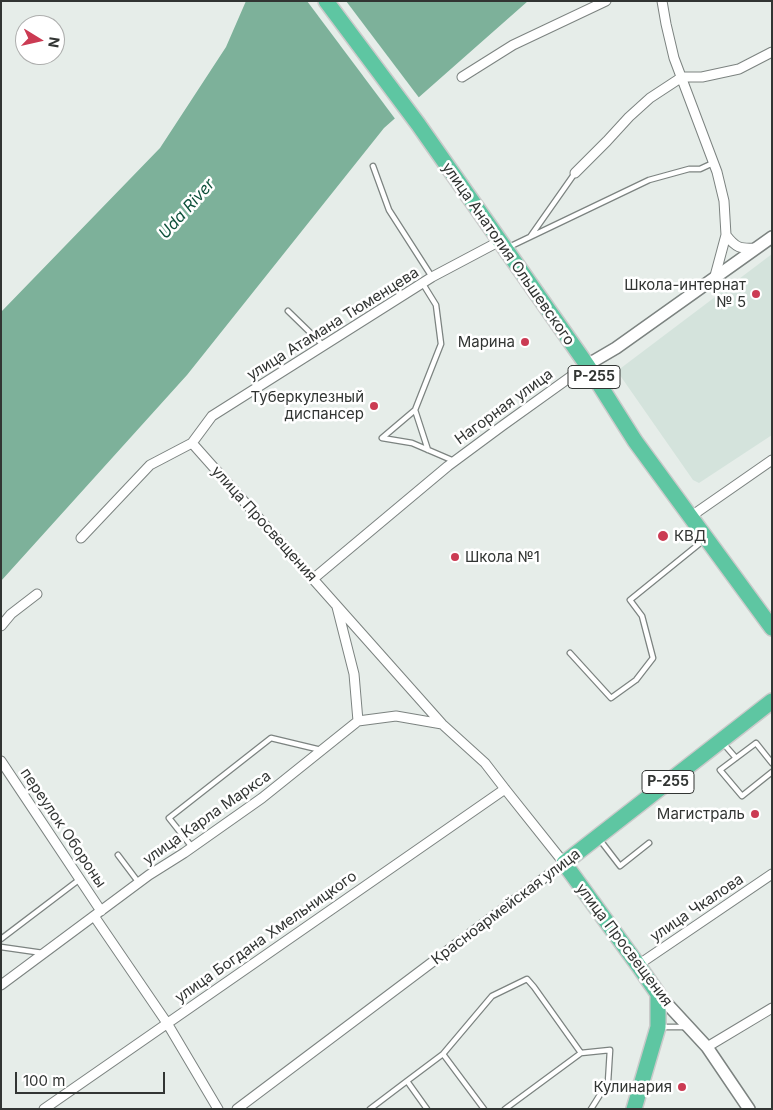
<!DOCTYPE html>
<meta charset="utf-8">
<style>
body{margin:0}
#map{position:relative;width:773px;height:1110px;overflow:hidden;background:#e6ede9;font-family:Inter,sans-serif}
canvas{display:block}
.frame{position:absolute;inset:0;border:2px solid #323533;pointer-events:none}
.north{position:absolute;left:15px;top:15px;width:50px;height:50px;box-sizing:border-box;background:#fff;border:1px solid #adaead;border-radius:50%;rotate:99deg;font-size:14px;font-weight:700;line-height:20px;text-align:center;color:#323533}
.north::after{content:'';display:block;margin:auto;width:18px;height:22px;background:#cb3b53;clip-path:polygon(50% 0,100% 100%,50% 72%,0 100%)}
.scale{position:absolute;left:15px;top:1072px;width:150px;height:22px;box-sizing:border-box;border:2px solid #323533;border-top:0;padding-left:6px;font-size:15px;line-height:18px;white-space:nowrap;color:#323533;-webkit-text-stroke:4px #fff;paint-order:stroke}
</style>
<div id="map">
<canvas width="773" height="1110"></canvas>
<div class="frame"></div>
<div class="north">N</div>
<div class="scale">100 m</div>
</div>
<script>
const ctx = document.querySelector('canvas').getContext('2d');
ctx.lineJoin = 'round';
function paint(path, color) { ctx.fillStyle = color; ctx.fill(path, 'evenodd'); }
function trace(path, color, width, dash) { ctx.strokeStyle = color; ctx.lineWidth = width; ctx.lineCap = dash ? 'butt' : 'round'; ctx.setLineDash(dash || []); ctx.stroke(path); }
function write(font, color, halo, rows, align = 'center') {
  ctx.font = font + ' Inter,sans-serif'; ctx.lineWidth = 5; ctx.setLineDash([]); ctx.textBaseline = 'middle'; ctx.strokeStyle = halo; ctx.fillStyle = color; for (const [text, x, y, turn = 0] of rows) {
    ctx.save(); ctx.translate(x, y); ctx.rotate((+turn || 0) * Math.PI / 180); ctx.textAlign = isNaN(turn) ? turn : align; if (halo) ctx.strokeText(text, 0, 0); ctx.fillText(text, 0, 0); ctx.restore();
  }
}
paint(new Path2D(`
 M772 254V435L699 483 693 480 617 371Z`), '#d4e3dc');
paint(new Path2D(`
 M246 1H528L384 128 187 375 1 581V312L160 148 226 47Z`), '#7db19a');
paint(new Path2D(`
 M307 1H346L420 99 396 120Z`), '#e6ede9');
const service = new Path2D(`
 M373 166 389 210 432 277
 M530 237 575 173
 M509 247 649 180 689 169H700L713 163
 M288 311 324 346
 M415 410 441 344 436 305 423 284
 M428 450 415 410 382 438 412 443 454 461
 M570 653 611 698 636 680 653 658 642 616 630 600 704 540
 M722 742 736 758
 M772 763 756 743 720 770 742 796 772 772
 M600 840 620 866 649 843
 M192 847 169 818 271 738 321 750
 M118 855 139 883
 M1 939 80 879
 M1 947 43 953
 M660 1027H687
 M581 1053 610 1050 608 1082 591 1109
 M443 1054 492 996 527 979 534 987 581 1053 505 1109
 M370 1109 407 1081
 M427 1109 407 1081 443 1054 484 1109`);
const minor = new Path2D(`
 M662 1 666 24 674 58 717 172 724 201 726 235 715 276
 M462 77 513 45 606 1
 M575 173 607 141 629 117 650 98 682 77H702L739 69 772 52
 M726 235C736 248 740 249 756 248
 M192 443 442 724 485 763 505 789 564 863 237 1109
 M690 517 772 460
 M81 538 150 465 192 443 212 416 432 277 500 241
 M313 579 448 466 502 426 587 365
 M337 607 354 674 358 721
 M1 626 11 614 37 594
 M1 761 101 911
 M94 916 167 1023 218 1109
 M638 965 772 874
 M1 985 149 875 184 853 262 798 358 721 396 716 442 724
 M707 1047 772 1008
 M44 1109 505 789`);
const tertiary = new Path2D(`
 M587 365 616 348 772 237
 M658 994 707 1047 749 1109`);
const trunk = new Path2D(`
 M326 1 418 124 587 365 635 441 772 628
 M634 1109 658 1027V994L638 965 564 863 772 701`);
trace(service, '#7c8380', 7);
trace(minor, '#7c8380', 11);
trace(tertiary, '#7c8380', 14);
trace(trunk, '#cacaca', 18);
trace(service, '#fff', 4.5);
trace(minor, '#fff', 9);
trace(tertiary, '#fff', 11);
trace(trunk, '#5ec6a2', 15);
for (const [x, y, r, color] of [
 [756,294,5,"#cb3b53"],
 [525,342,5,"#cb3b53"],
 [374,406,5,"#cb3b53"],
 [663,536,6,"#cb3b53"],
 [455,557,5,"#cb3b53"],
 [755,814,5,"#cb3b53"],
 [682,1087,5,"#cb3b53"]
]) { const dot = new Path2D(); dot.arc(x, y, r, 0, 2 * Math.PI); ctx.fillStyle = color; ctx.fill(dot); trace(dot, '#fff', 2); }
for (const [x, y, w] of [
 [594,377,52],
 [668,782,52]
]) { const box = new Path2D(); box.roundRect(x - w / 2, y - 11.5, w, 23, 4); ctx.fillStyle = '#fff'; ctx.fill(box); trace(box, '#323533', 1); }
write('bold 14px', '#323533', null, [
 ["Р-255",594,377],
 ["Р-255",668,782]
]);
write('15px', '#323533', '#fff', [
 ["улица Анатолия Ольшевского",508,254,55],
 ["улица Атамана Тюменцева",333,324,-32],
 ["Нагорная улица",504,407,-36],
 ["улица Просвещения",264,524,48],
 ["улица Карла Маркса",207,818,-35],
 ["переулок Обороны",63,828,56],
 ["Красноармейская улица",506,907,-37],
 ["улица Чкалова",697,908,-34],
 ["улица Богдана Хмельницкого",266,937,-35],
 ["улица Просвещения",624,945,53]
]);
write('15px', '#323533', '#fff', [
 ["Школа-интернат",746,285],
 ["№ 5",746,302],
 ["Марина",515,342],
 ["Туберкулезный",364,397],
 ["диспансер",364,414],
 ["КВД",674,536,"left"],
 ["Школа №1",465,557,"left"],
 ["Магистраль",745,814],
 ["Кулинария",672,1087]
], 'right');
write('italic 16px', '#0e513b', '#fff', [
 ["Uda River",187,209,-48]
]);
</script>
